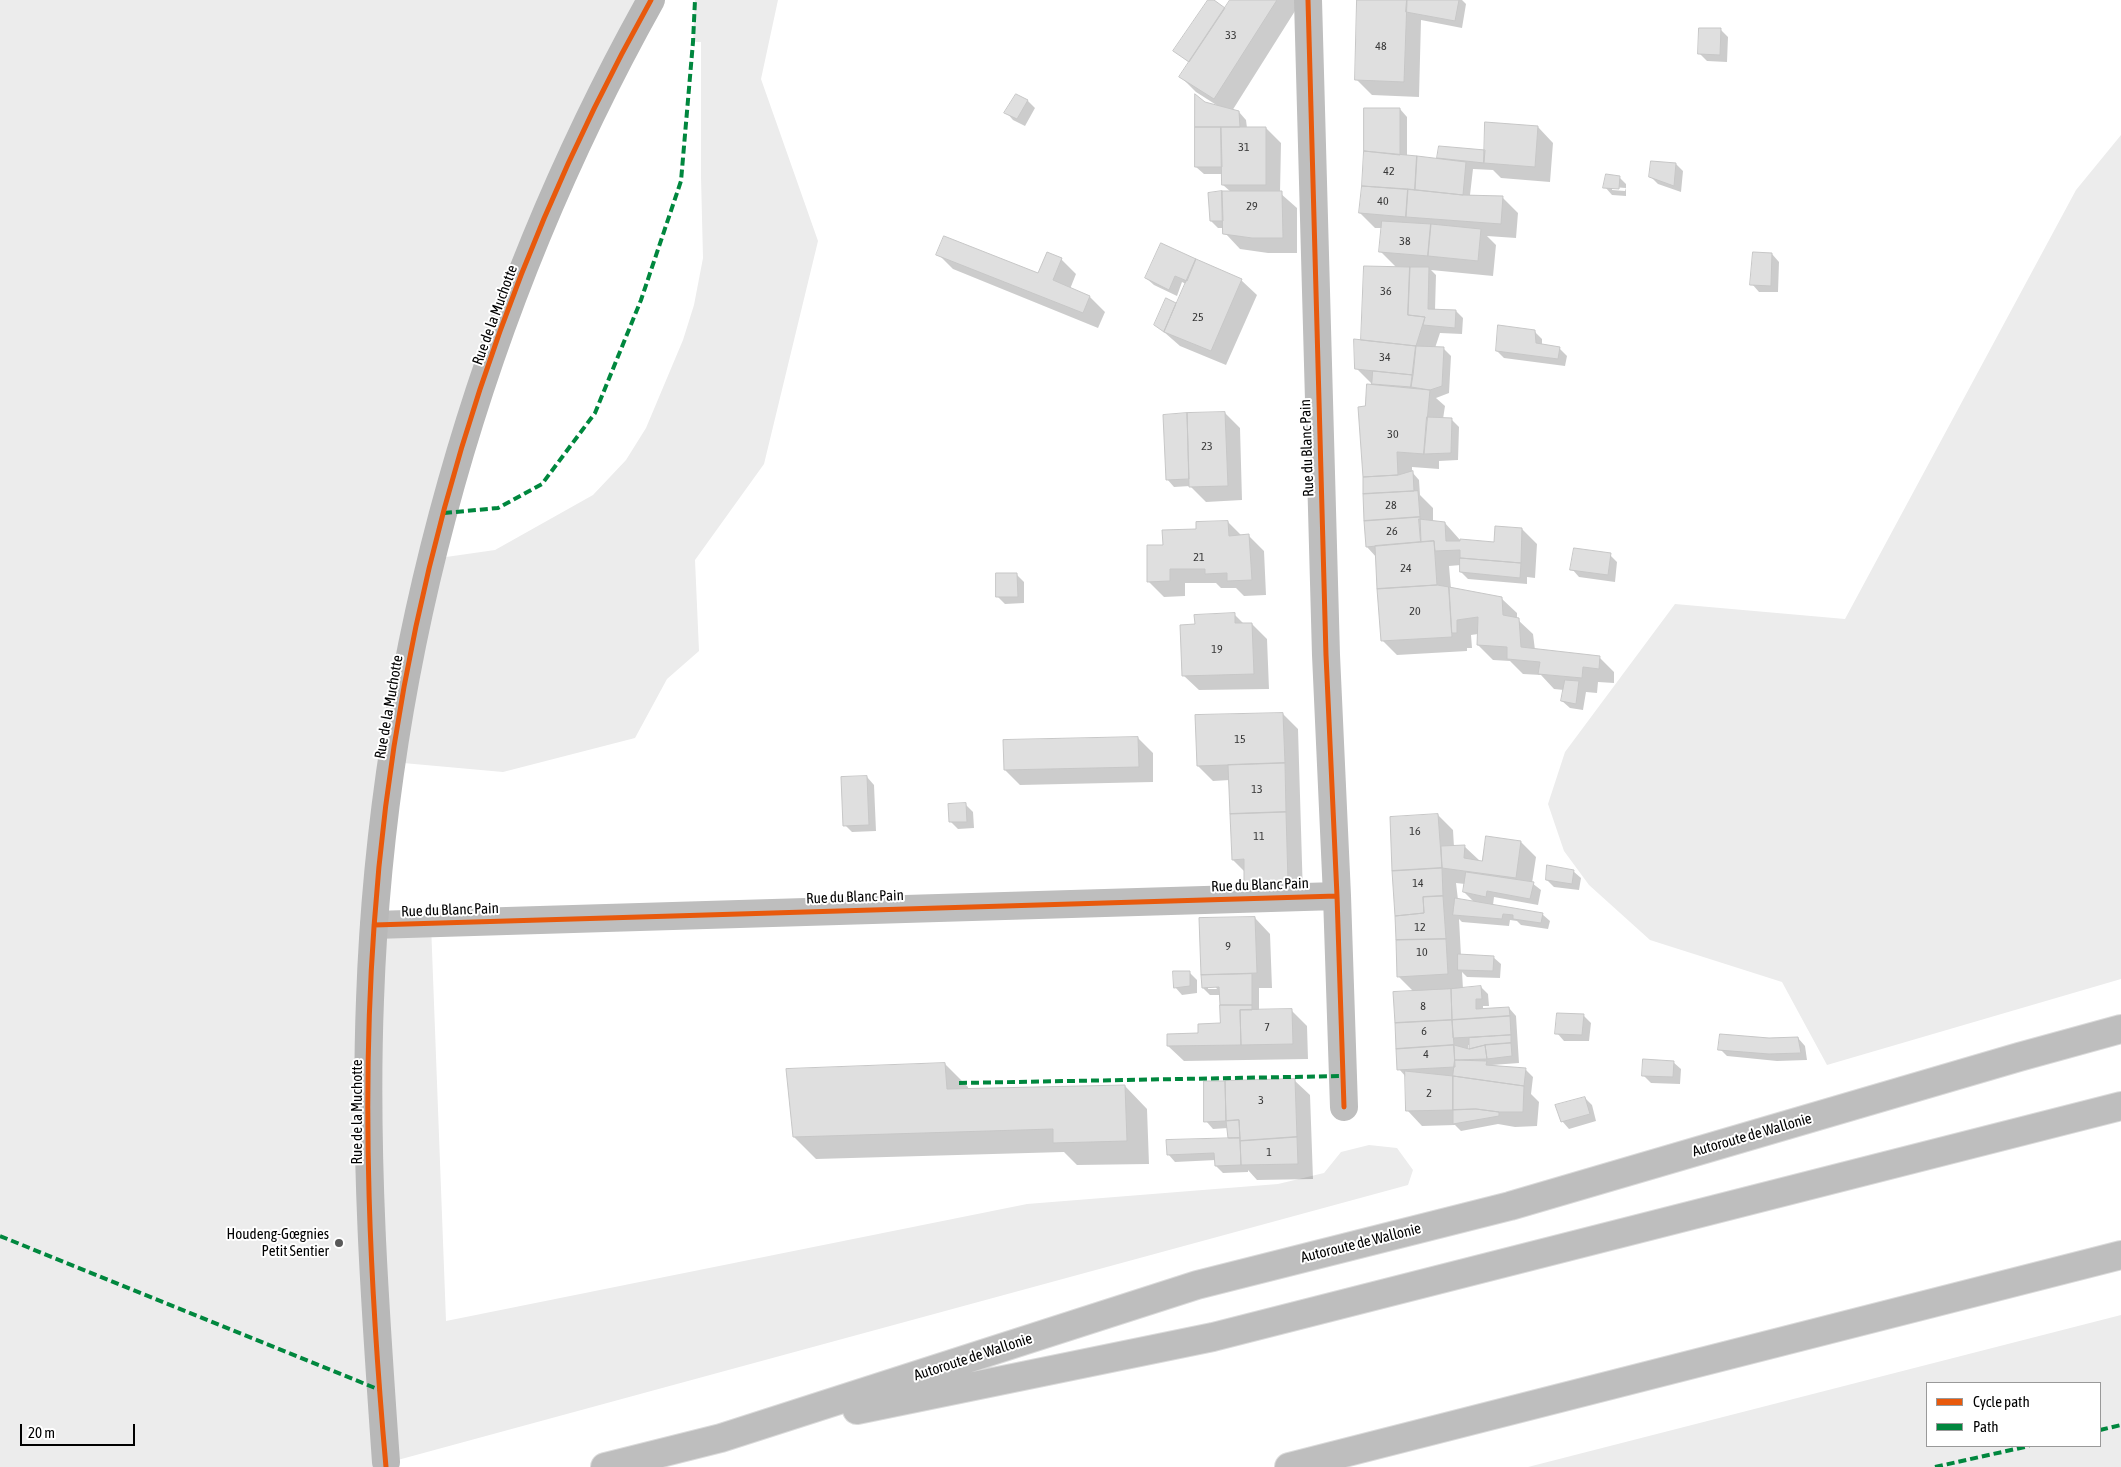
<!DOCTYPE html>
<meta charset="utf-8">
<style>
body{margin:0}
#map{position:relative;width:2121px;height:1467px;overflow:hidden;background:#fff;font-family:"Asap Condensed",sans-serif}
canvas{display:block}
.legend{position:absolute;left:1926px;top:1382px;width:175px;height:65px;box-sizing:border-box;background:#fff;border:1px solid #999;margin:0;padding:6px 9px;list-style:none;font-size:15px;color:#000}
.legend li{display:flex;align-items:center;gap:10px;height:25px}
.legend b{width:25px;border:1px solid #999}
.scale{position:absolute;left:20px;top:1424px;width:115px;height:22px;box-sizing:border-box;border:2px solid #000;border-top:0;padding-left:6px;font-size:15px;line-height:18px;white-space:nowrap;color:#000;-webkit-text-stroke:4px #fff;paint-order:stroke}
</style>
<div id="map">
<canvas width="2121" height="1467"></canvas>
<ul class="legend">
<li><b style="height:6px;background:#e8590c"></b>Cycle path</li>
<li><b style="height:6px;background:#00873e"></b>Path</li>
</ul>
<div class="scale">20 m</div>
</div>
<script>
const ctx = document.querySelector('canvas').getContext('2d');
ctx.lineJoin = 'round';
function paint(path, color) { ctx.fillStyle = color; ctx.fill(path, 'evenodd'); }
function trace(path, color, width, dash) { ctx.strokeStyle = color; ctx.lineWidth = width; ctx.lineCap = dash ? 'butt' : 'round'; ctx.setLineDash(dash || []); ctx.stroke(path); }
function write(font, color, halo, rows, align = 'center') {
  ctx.font = font + ' "Asap Condensed",sans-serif'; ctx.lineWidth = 4; ctx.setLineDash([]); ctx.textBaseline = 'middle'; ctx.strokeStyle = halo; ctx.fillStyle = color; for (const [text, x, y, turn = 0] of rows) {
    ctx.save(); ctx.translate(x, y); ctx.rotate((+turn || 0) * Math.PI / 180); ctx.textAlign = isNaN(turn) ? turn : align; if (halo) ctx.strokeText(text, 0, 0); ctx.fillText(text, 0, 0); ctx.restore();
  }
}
paint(new Path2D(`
 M0 0H651L551 202 432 559 495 550 593 495 626 460 646 428 683 340 694 305 703 258 701 177V42H693L695 0H778L761 79 818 241 764 464 695 560 699 651 667 679 635 738 503 772 392 762 374 924H431L446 1321 1027 1204 1278 1184 1324 1173 1341 1152 1369 1145 1397 1148 1413 1170 1408 1185 372 1467H0Z
 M2121 135V979L1827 1065 1782 982 1650 940 1589 885 1564 851 1548 804 1565 752 1675 604 1845 619 2076 190Z
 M2121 1315V1467H1528ZM1927 1383H2100V1446H1927Z`), '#ececec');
paint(new Path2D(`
 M1209 0 1225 10 1232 0H1295V11L1232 111 1239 112 1246 120 1247 128H1266L1281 143 1280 193 1297 208V253H1268L1240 249 1225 233 1224 228H1218L1211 221 1231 192 1223 185V174H1204L1196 167 1205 104 1218 106 1196 92 1181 77 1190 63 1175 51Z
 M1358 0H1462L1466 4 1462 28 1421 20 1419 97 1372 95 1357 80Z
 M1721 30 1728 37 1727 62 1707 61 1699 53Z
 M1016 95 1028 101 1035 108 1025 126 1013 120 1006 112Z
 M1400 109 1407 117V157L1438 160 1440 147 1487 151 1538 127 1553 143 1550 182 1501 178 1493 170 1473 169 1470 195 1503 198 1518 213 1516 238 1487 236 1496 245 1493 276 1431 270 1436 275 1435 310 1456 311 1463 318 1462 334 1440 333 1435 348H1443L1451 356 1449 393 1436 398 1445 406 1443 419H1451L1459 427 1458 460 1439 461V469L1412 467V472L1419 480 1420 495 1433 508V522L1445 523 1460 540 1495 543 1522 529 1537 544 1535 578 1527 577V584L1468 579 1461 572V565L1449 566 1451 589 1501 598 1517 613V619L1533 634 1535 650 1599 657 1614 672V683L1598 682 1597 693 1586 692 1583 710 1570 708 1562 701 1564 690 1554 689 1541 675 1523 674 1510 661 1493 660 1478 645V634L1471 635 1472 648H1467V651L1397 655 1382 640 1377 558 1367 547 1364 493 1366 407 1374 386 1356 368 1362 342 1397 268 1381 252 1383 228H1375L1360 213ZM1365 492H1379L1381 494 1365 495Z
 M1676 164 1683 171 1681 192 1658 184 1651 177Z
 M1619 177 1626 184V196L1612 195 1605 187ZM1612 187 1626 188 1625 191 1612 190Z
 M1161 245 1241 280 1257 295 1226 365 1180 346 1156 325 1166 300 1177 305 1186 284 1182 282 1177 296 1154 285 1146 278Z
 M938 254 1038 275 1061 259 1076 274 1070 289 1090 297 1105 312 1098 328 953 269Z
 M1772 254 1779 262 1778 292H1759L1752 284Z
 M1535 332 1542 339V345L1559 348 1567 356 1565 366 1504 358 1497 351Z
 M1225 413 1240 428 1242 500 1206 502 1190 486 1174 487 1167 479Z
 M1228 522 1242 536H1249L1264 551 1266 595 1244 596 1236 588H1221L1216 583H1185V596L1164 597 1148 581 1164 546 1197 530Z
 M1610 555 1617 562 1615 582 1579 577 1572 569Z
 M1016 574 1024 582V603L1005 604 998 597Z
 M1234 614 1244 624H1252L1267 639 1269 689 1199 690 1183 675 1196 626Z
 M1283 714 1298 729 1303 896 1261 897 1245 882V872L1233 860 1230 780 1213 781 1198 766Z
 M1138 738 1153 753V782L1020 785 1005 770Z
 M867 777 874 785 876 831 852 832 845 825Z
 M965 804 973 812 974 828 958 829 951 822Z
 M1438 815 1453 830 1454 847 1464 846 1480 861 1484 862 1487 837 1521 842 1536 857 1532 883 1541 890 1538 905 1494 897 1493 905 1542 914 1550 921 1548 929 1521 925 1517 921 1510 920 1509 926 1462 922 1459 919 1461 956 1493 957 1501 964 1500 978 1467 977 1462 972 1463 989 1481 987 1488 994 1489 1006H1483V1010L1509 1008 1516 1016 1519 1063 1492 1065 1526 1070 1533 1077 1531 1094 1539 1102 1537 1126 1515 1127 1498 1124 1461 1131 1455 1125 1422 1126 1407 1110 1406 1077 1399 1069 1414 992 1399 977ZM1456 883 1465 884 1464 892 1474 902 1458 900ZM1468 1045H1471V1050H1468Z
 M1573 871 1581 878 1579 890 1554 887 1547 880Z
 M1255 918 1270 934 1272 988H1259V1011L1291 1010 1307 1026 1308 1059 1184 1061 1168 1046 1221 1024V995H1210L1203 988 1200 919ZM1215 986 1217 989H1208V987Z
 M1189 972 1197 980V993L1182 995 1175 987Z
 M1584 1016 1591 1023 1589 1041H1564L1557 1033Z
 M1798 1038 1805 1046 1807 1060 1777 1061 1727 1056 1720 1049 1769 1039Z
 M1673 1062 1681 1069 1680 1084 1651 1083 1643 1075Z
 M945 1064 968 1087V1090L1125 1086 1147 1109 1149 1164 1077 1165 1064 1152 816 1159 794 1137Z
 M1294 1080 1310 1095 1313 1179 1257 1180 1248 1170V1172L1223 1173 1216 1166V1160L1175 1162 1168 1154 1229 1140 1228 1128 1213 1129 1206 1121Z
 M1585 1098 1592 1105 1596 1121 1569 1129 1562 1121Z`), '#0003');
const building = new Path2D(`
 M1208 0H1214L1225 8 1189 62 1173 51Z
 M1230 0H1277L1214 99 1179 77Z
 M1357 0H1407L1404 82 1355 80Z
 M1407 0H1459L1455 21 1406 12Z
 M1699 28H1721L1720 55 1698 54Z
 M1016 94 1028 100 1017 119 1004 113Z
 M1195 94 1205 102 1239 111 1240 127H1195Z
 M1364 108H1400V155L1364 151Z
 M1485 122 1538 126 1535 167 1484 163Z
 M1195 127H1221L1222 167H1195Z
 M1221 127H1266V185H1222Z
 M1439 146 1485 150 1484 163 1437 158Z
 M1364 151 1417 156 1415 190 1362 186Z
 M1417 156 1466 162 1463 195 1415 190Z
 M1651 161 1676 163 1674 186 1649 177Z
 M1606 174 1620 176 1619 189 1603 188Z
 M1362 186 1408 189 1406 217 1359 213Z
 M1408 189 1463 195 1503 196 1501 224 1406 217Z
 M1222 191H1282L1283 238H1252L1223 234Z
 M1222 191 1223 221H1210L1208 193Z
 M1382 221 1431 224 1428 256 1379 252Z
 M1431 224 1481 229 1478 261 1428 256Z
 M944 236 1038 273 1047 252 1062 258 1053 280 1090 296 1083 313 936 255Z
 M1161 243 1196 259 1187 281 1175 276 1169 290 1145 278Z
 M1753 252 1772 253 1771 286 1750 285Z
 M1196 259 1242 279 1211 351 1164 332Z
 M1364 266 1410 267 1408 315 1425 317 1416 346 1361 340Z
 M1410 267H1429L1428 309 1456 310 1455 328 1423 325 1425 317 1408 315Z
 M1166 298 1176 303 1164 332 1154 325Z
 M1498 325 1535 330 1536 343 1560 347 1558 359 1496 351Z
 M1354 339 1416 346 1413 375 1355 369Z
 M1416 346 1444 347 1442 386 1430 390 1411 387Z
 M1373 371 1413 375 1411 387 1372 384Z
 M1367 384 1430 390 1424 454 1397 452 1398 475 1363 477 1358 407 1365 406Z
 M1225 412 1228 486 1189 487 1187 413Z
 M1187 413 1189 479 1166 480 1163 415Z
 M1427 417 1452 418 1451 453 1424 454Z
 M1413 471 1414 491 1363 494V477L1398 475Z
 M1418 491 1420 517 1364 521 1363 494Z
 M1420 517 1421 542 1366 547 1364 521Z
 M1419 519 1445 522 1446 541H1460V539L1494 542 1495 526 1522 528 1521 563 1460 558V550L1435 551 1434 541 1421 542Z
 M1228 521 1229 536 1249 534 1252 580 1227 581V573L1205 574V569H1170V581L1147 582V545H1163L1162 530 1196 529V522Z
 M1434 541 1437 585 1377 589 1375 546Z
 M1574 548 1611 553 1608 575 1570 570Z
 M1460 558 1521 563 1520 578 1460 572Z
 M996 573H1017L1018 597H996Z
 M1437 585 1449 587 1452 637 1381 641 1377 589Z
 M1449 587 1502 597 1503 615 1519 618 1521 647 1600 656 1599 669 1583 667 1582 678 1538 674 1540 662 1507 659V647L1477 645 1478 617 1457 620V633H1452Z
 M1235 613V623H1252L1254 674 1182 676 1180 625 1195 624 1194 615Z
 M1565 680 1579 681 1576 704 1561 701Z
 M1283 713 1285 763 1197 766 1195 715Z
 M1138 737 1139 767 1004 770 1003 740Z
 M1285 763 1286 812 1230 814 1228 765Z
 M867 776 869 825 843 826 841 777Z
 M966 803 967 822H949L948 804Z
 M1286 812 1288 881 1244 882V859L1232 860 1230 814Z
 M1438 814 1442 868 1392 871 1390 817Z
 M1486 836 1521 841 1516 878 1442 868 1441 846 1465 845 1464 858 1482 861Z
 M1547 865 1574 870 1572 884 1546 880Z
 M1442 868 1443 896 1423 897 1424 913 1395 916 1392 871Z
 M1466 872 1534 882 1530 899 1487 891 1486 897 1463 892Z
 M1443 896 1446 939 1396 940 1395 916 1424 913 1423 897Z
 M1455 898 1543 913 1541 923 1513 919V915L1503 914 1502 919 1453 915Z
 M1255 917 1257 973 1201 975 1199 918Z
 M1446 939 1448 974 1397 977 1396 940Z
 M1458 954 1494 956 1493 971 1458 970Z
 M1173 971H1190V986L1174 988Z
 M1252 974V1005H1220L1219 987 1202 988 1201 975Z
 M1481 986 1482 999H1476V1009L1509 1007 1510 1016 1452 1020 1451 989Z
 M1451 989 1452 1020 1395 1023 1393 992Z
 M1220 1005H1252V1010H1240L1241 1045 1167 1046V1034L1198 1033V1024L1220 1023Z
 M1292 1009 1293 1044 1241 1045 1240 1010Z
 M1557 1013 1584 1014 1582 1035 1555 1034Z
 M1510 1016 1511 1035 1453 1038 1452 1020Z
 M1452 1020 1454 1045 1396 1049 1395 1023Z
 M1720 1034 1769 1038 1798 1037 1801 1053 1769 1054 1718 1050Z
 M1511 1035V1043L1485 1045 1469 1049V1038Z
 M1511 1043 1512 1056 1487 1059 1485 1045Z
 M1454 1045 1455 1067 1397 1070 1396 1049Z
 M1454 1045 1469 1049 1485 1045 1487 1059 1455 1060Z
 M1643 1059 1674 1061 1673 1077 1642 1076Z
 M1455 1060 1487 1061 1486 1065 1526 1068 1524 1086 1453 1076Z
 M945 1063 947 1089 1125 1085 1127 1141 1053 1143V1129L793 1137 786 1069Z
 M1405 1071 1453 1076V1110L1406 1111Z
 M1453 1076 1524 1086 1523 1112H1499L1476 1109 1453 1110Z
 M1295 1079 1297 1137 1240 1141 1239 1120 1226 1121 1225 1081Z
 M1204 1081H1225L1226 1121 1204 1122Z
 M1585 1097 1590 1114 1561 1122 1555 1105Z
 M1476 1109 1499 1112V1116L1453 1124V1110Z
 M1239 1120 1240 1138H1228L1226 1121Z
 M1297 1137 1298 1164 1241 1165 1240 1141Z
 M1240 1138 1241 1165 1215 1166 1214 1153 1167 1155 1166 1140Z`);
paint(building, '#dfdfdf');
trace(building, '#c7c7c7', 1);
const highway = new Path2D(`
 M857 1410 1213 1337 2121 1106
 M605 1467 721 1438 1197 1285 1510 1206 2019 1057 2121 1029
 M1289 1467 2121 1255`);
trace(highway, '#dbdbdb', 30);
trace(new Path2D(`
 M1308 0 1326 655 1337 896 1344 1107
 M374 925 1337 896`), '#bebebe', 28);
trace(new Path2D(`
 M386 1462C375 1308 364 1154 370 1000 382 652 481 304 651 0`), '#b8b8b8', 28);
trace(highway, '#bebebe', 28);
trace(new Path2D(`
 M444 513 498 508 542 484 595 413 641 300 681 181 693 42 695 0
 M959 1083 1343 1076
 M0 1236 380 1390
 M2100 1430 2121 1425
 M1935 1467 2029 1446`), '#00873e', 4, [8, 4]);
trace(new Path2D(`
 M1308 0 1326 655 1337 896 1344 1107
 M374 925 1337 896
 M386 1467C370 1288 361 1106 374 927 396 604 493 282 651 0`), '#e8590c', 5);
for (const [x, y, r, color] of [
 [339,1243,5,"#595959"]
]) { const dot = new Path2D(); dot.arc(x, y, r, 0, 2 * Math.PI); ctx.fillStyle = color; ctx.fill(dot); trace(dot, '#fff', 2); }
write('12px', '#383838', null, [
 ["33",1231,35],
 ["48",1381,46],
 ["31",1244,147],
 ["42",1389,171],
 ["40",1383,201],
 ["29",1252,206],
 ["38",1405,241],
 ["36",1386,291],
 ["25",1198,317],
 ["34",1385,357],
 ["30",1393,434],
 ["23",1207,446],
 ["28",1391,505],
 ["26",1392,531],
 ["21",1199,557],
 ["24",1406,568],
 ["20",1415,611],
 ["19",1217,649],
 ["15",1240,739],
 ["13",1257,789],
 ["16",1415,831],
 ["11",1259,836],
 ["14",1418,883],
 ["12",1420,927],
 ["9",1228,946],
 ["10",1422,952],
 ["8",1423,1006],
 ["7",1267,1027],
 ["6",1424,1031],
 ["4",1426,1054],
 ["2",1429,1093],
 ["3",1261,1100],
 ["1",1269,1152]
]);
write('15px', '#000', '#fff', [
 ["Rue de la Muchotte",495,315,-70],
 ["Rue du Blanc Pain",1307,448,-92],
 ["Rue de la Muchotte",389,707,-80],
 ["Rue du Blanc Pain",1260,885,-2],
 ["Rue du Blanc Pain",855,897,-2],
 ["Rue du Blanc Pain",450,910,-2],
 ["Rue de la Muchotte",357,1112,-90],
 ["Autoroute de Wallonie",1752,1135,-16],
 ["Autoroute de Wallonie",1361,1243,-14],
 ["Autoroute de Wallonie",973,1357,-18]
]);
write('15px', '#000', '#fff', [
 ["Houdeng-Gœgnies",329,1234],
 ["Petit Sentier",329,1251]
], 'right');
</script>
